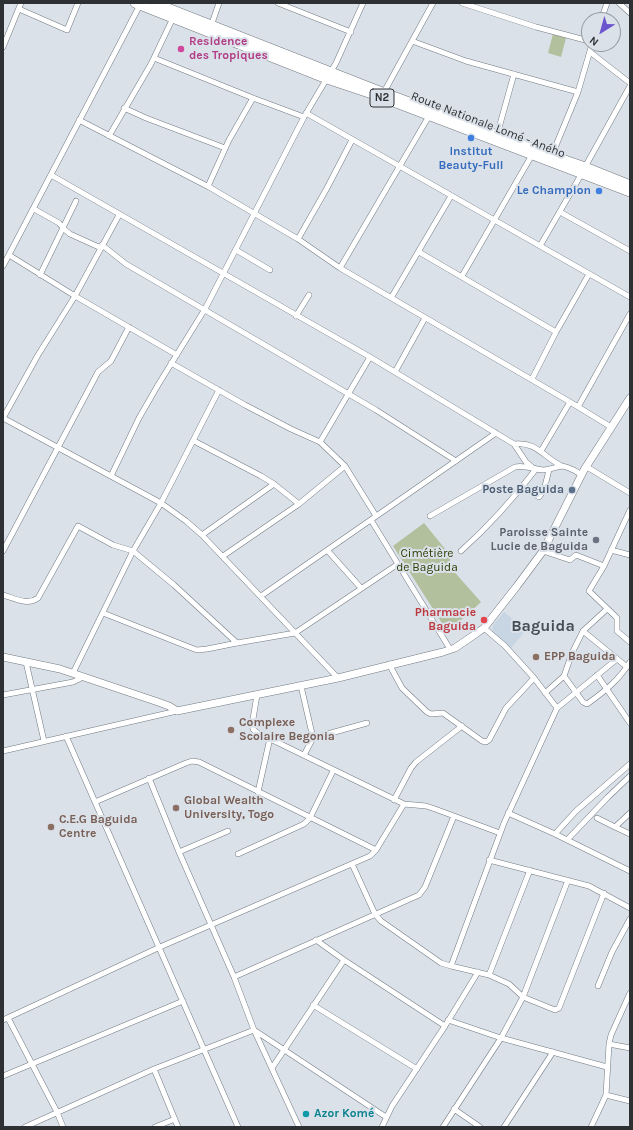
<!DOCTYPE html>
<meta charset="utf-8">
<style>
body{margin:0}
#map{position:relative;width:633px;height:1130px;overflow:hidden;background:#dae1e9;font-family:Karla,sans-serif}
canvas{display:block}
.frame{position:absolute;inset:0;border:4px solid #2e3134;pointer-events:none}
.north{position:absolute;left:581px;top:12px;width:40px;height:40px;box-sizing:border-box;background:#dae1e9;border:1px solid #959ba1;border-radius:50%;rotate:217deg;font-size:11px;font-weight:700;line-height:16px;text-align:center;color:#2e3134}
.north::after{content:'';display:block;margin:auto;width:14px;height:18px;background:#6c54ce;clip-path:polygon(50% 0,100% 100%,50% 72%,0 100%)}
</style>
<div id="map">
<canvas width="633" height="1130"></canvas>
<div class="frame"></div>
<div class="north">N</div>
</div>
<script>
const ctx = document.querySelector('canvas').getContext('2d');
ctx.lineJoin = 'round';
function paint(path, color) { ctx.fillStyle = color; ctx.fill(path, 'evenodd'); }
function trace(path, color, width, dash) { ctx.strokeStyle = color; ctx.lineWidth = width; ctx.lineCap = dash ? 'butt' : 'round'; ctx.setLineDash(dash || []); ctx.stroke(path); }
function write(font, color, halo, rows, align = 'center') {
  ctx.font = font + ' Karla,sans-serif'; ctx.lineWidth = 4; ctx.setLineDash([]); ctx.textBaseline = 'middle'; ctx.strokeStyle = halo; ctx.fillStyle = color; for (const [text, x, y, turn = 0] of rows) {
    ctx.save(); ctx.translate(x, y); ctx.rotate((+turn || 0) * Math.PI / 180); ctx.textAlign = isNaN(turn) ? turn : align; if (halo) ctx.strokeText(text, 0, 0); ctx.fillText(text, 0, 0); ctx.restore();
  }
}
paint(new Path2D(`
 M504 612 526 629 525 631 511 648 509 647 492 631 493 625Z`), '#c8d5e3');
paint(new Path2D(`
 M553 34 566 38 561 57 548 53Z
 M424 523 450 555V567L481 602 466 616 447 631 393 546Z`), '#b3c09e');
const street = new Path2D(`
 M278 3 351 32
 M462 3 536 27 589 41
 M619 3 630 13
 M19 9 67 30 78 3
 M601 20 607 3
 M211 26 219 3
 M412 41 466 61 578 92
 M3 47 21 3
 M590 52 630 83
 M154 58 253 98 304 117
 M384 92 433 3
 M124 108 146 118 225 148
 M306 113 630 297
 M79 120 209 187 298 239 340 268 570 402 611 427
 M497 135 514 74
 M109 136 151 64 173 18
 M552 155 578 92 592 44
 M585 167 630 86
 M51 175 370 357 514 444 526 462 533 468
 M209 187V184L229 140 253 98
 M34 209 59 223 64 229 70 234 101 248
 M560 212 630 251
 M298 239 327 188 352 140
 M102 245 126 264 376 410 456 461
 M540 246 582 173
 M236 250 270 270
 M419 252 556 332
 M9 255 75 296 177 355
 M3 266 141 3
 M340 268 429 116
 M40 275 76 201
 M462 276 532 155
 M391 298 451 196
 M296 316 309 295
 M171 363 245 405 291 429 320 442 345 466 376 516
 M395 372 425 318
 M532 379 556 332 589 274
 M578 407 630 314
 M3 418 161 503 186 521 202 535 338 678
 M3 418 38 355 75 296 119 215
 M194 441 261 476 274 484 299 504
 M320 442 370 357
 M514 444C537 441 544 458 562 466 565 467 568 467 571 469 575 470 578 473 582 475
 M541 451 570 402
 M587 467 630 493
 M111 476 139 418 158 385 205 309 304 117 336 63 363 3
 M522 487 539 497 544 490 549 470
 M630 510 604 566 589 591 614 615 617 618V631L630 642
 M430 516 515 467C525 465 533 469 543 470 550 470 555 467 562 466
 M371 520 450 649
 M202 535 274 484
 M611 550 630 555
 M3 551 98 372 111 361 129 327
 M328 551 361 588
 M461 551C489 526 514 498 536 469
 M543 551 570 560 576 555 604 566
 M223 556 299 504 345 466
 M3 595C14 598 27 606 38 598L78 526 113 545 133 551 174 585 237 643
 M261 596 496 433
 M103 613 189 647 197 650 207 649 237 643 295 633 398 564
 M484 628 505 646 534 678 557 708
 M583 631 627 667
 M26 662 44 741
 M389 664 402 688 427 712 431 714 443 713 482 741 486 742 489 740 506 708 534 678
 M73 673 133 551 161 503 219 390
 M597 675 630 723
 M564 676 583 702 587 704C604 692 619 680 630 662
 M301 686 313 738
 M545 693 564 676 572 653 583 631 607 609
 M3 695 73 682 83 677
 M257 695 252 725 253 729 256 732 404 804 426 806 435 809 500 833
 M66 736 238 1127
 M3 751 177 711
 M304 755 313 738 367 723
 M149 778 179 852 234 977 254 1030 299 1127
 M258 792 270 738
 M394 800 411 768 416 762 462 726
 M95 802 186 763 192 761 199 762 376 850
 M508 813 555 834 576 811 630 764
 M597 818 615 827 630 813
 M615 827 630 834
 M555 834 630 871
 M567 840 608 797 630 776
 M179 852 228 831
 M238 854 304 824 310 818 333 771
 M489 860 589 886 630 908
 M352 864 375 914 381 921 441 963 451 966 489 975 509 984 523 997 555 1010 559 1008 604 893
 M316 940 344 960 445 1026
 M451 966 504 823 557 708 617 659
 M489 975 530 870
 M234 977 419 895 425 887 454 816
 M598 986 612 952 630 919
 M313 1005 417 1069
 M8 1018 57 1112 63 1127
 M3 1020 160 947 370 856 376 850 404 804
 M448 1020 501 1038 607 1067
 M609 1044 630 1048
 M272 1068 344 960
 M154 1069 178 1127
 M3 1076 183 1001
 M606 1095 630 1101
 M454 1109 480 1127
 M25 1127 154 1069 254 1030 386 1117
 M155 1127 175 1119
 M382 1127 392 1106 445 1026 478 972
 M443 1127 501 1038 523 997 568 880
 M504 1127 553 1052
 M591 1127 606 1095 609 1044 611 1035 630 993`);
const secondary = new Path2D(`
 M3 657 60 669 158 702 169 706 177 711 338 678 443 652 455 648 474 635 484 628 517 586 543 551 584 470 630 398`);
const highway = new Path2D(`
 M135 3 327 79 378 96 630 192
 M155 3 374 89 562 159 585 167 630 185`);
trace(street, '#737a81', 6);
trace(secondary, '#737a81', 8);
trace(highway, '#737a81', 10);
trace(street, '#fff', 5);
trace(secondary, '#fff', 7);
trace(highway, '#fff', 9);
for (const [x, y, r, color] of [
 [181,49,4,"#d1479c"],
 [471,138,4,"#3f7fe0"],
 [599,191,4,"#3f7fe0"],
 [572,490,4,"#5c6f8a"],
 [596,540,4,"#6b7280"],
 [484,620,4,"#e0444e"],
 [536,657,4,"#8d6e63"],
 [231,730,4,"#8d6e63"],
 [176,808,4,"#8d6e63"],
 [51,827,4,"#8d6e63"],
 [306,1114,4,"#0f9aa8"]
]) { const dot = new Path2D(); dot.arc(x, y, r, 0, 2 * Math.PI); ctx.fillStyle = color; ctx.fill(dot); trace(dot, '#dae1e9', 1.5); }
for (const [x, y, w] of [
 [382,98,24]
]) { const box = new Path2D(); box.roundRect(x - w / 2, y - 9, w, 18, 3); ctx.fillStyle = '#dae1e9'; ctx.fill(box); trace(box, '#2e3134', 1); }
write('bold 11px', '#2e3134', null, [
 ["N2",382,98]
]);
write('bold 12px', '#b23c85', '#dae1e9', [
 ["Residence",189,42],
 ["des Tropiques",189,56]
], 'left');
write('12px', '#2e3134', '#dae1e9', [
 ["Route Nationale Lomé - Aného",488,125,21]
]);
write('bold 12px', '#366cbe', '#dae1e9', [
 ["Institut",471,152],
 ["Beauty-Full",471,166],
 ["Le Champion",591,191,"right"]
]);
write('bold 12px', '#4e5e75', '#dae1e9', [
 ["Poste Baguida",564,490]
], 'right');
write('bold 12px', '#5b616d', '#dae1e9', [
 ["Paroisse Sainte",588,533],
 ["Lucie de Baguida",588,547]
], 'right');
write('12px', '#2e3e04', '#dae1e9', [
 ["Cimétière",427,554],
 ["de Baguida",427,568]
]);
write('bold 12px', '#be3a42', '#dae1e9', [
 ["Pharmacie",476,613],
 ["Baguida",476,627]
], 'right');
write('bold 12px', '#785e54', '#dae1e9', [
 ["EPP Baguida",544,657],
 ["Complexe",239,723],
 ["Scolaire Begonia",239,737],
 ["Global Wealth",184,801],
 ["University, Togo",184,815],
 ["C.E.G Baguida",59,820],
 ["Centre",59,834]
], 'left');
write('bold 12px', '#0d838f', '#dae1e9', [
 ["Azor Komé",314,1114]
], 'left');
write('bold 16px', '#484e55', '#dae1e9', [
 ["Baguida",543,626]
]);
</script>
